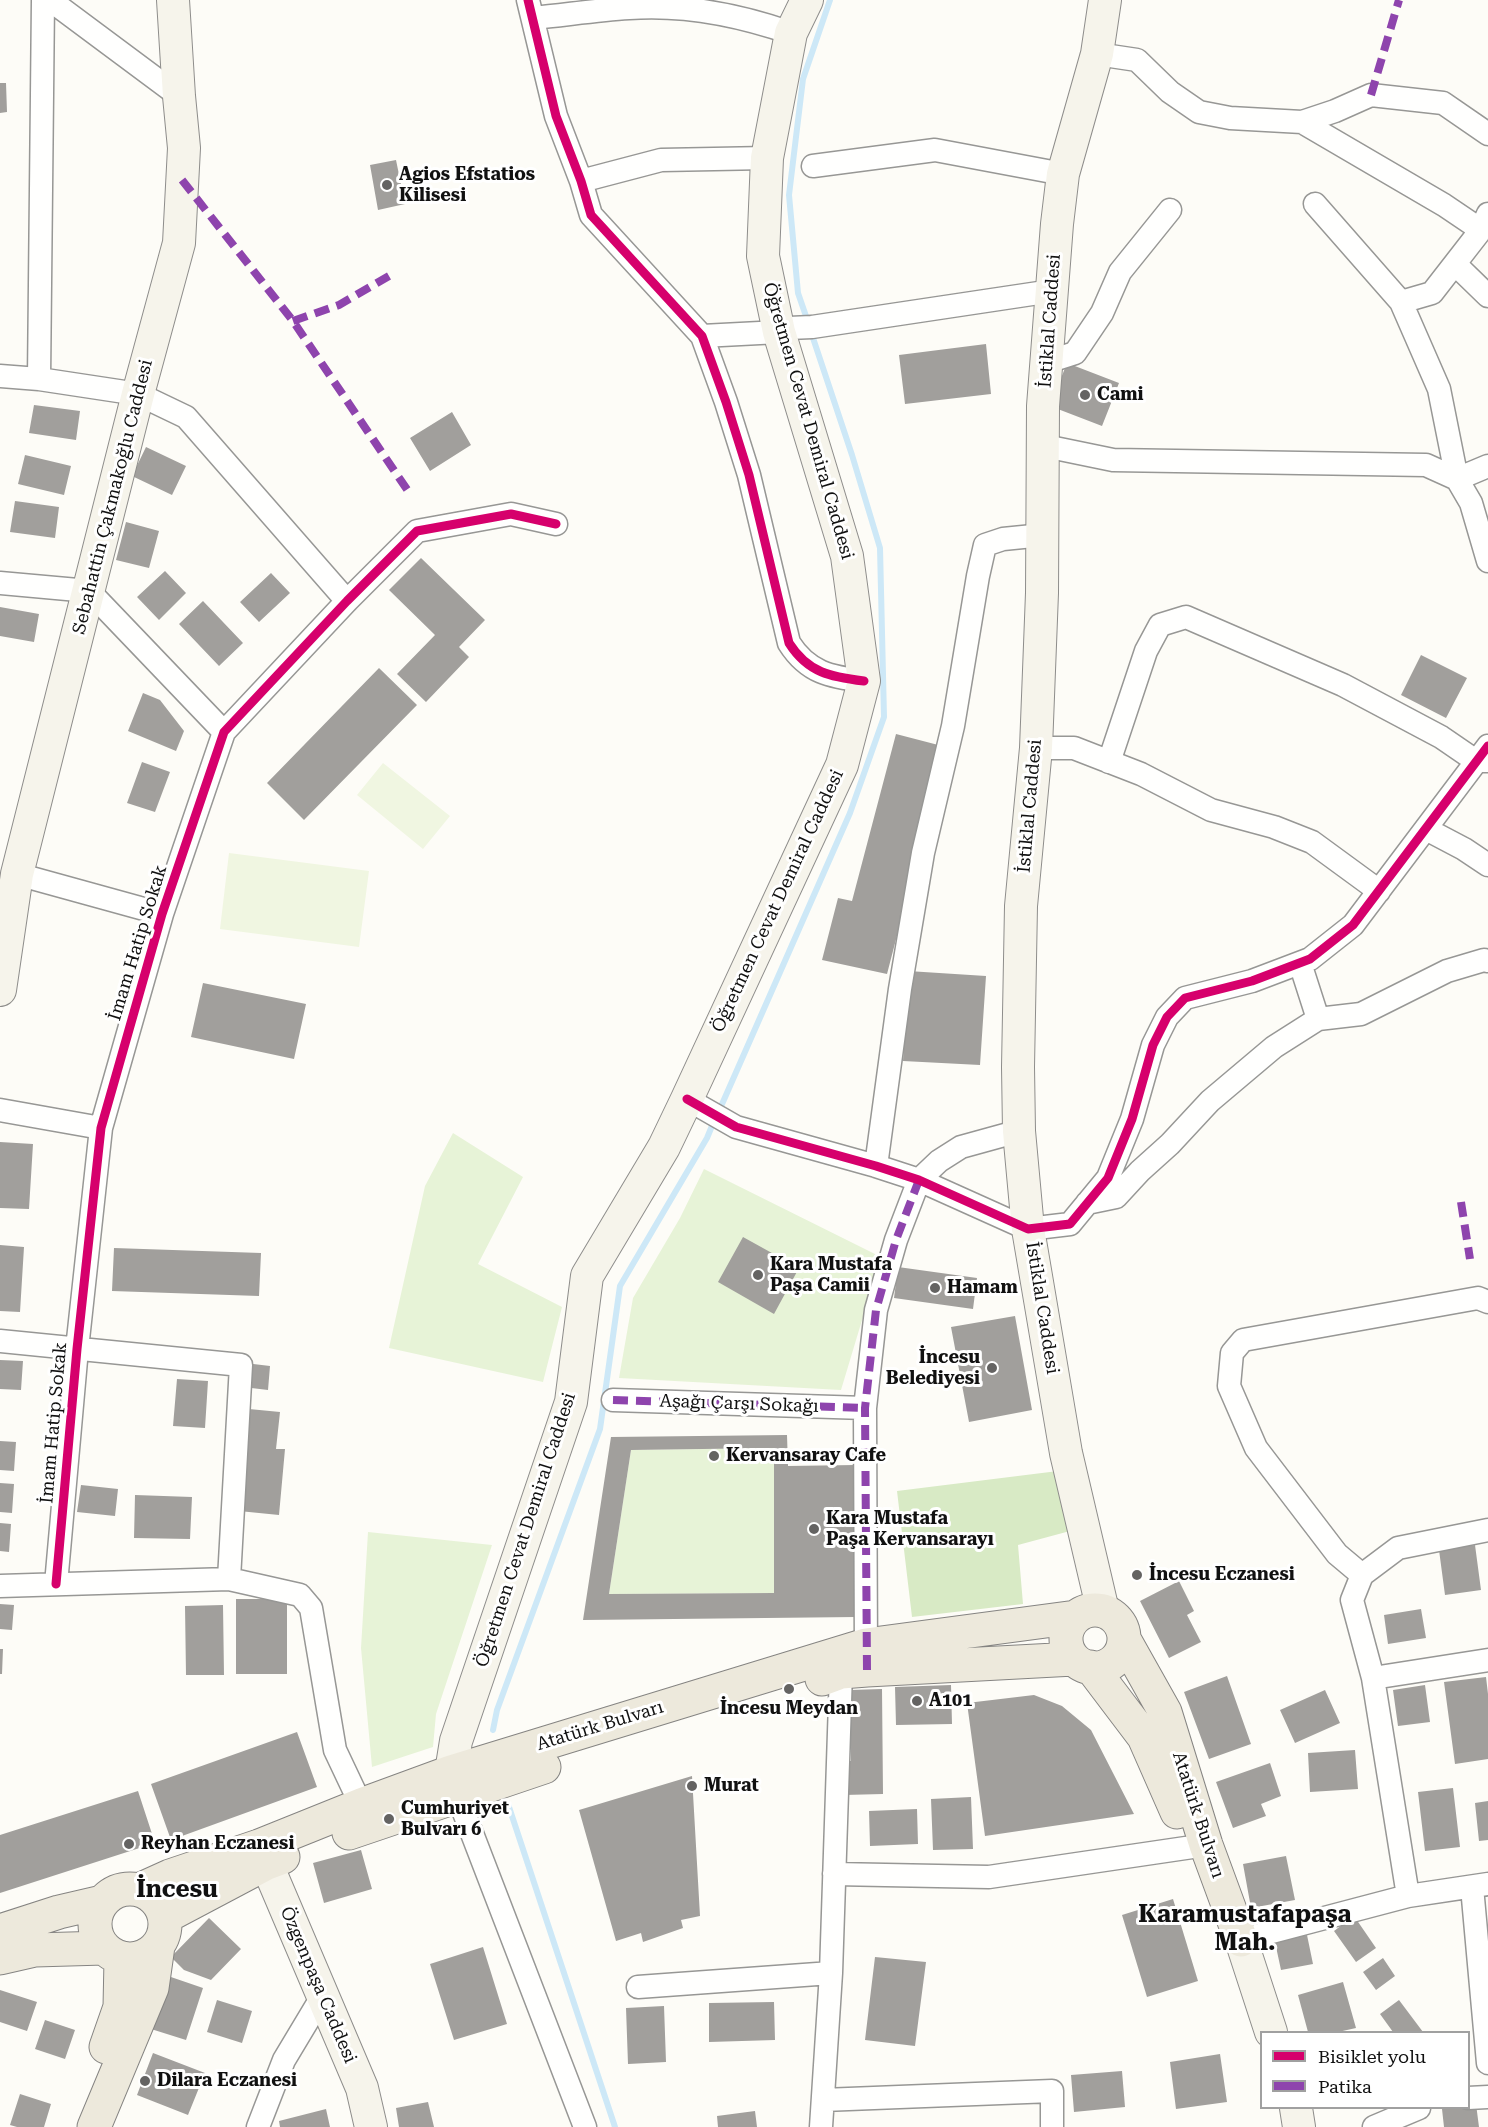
<!DOCTYPE html>
<meta charset="utf-8">
<style>
body{margin:0}
#map{position:relative;width:1488px;height:2127px;overflow:hidden;background:#fdfcf7;font-family:"Roboto Serif",serif}
canvas{display:block}
.legend{position:absolute;left:1260px;top:2031px;width:210px;height:78px;box-sizing:border-box;background:#fff;border:2px solid #a0a0a0;margin:0;padding:8px 10px;list-style:none;font-size:18px;color:#111}
.legend li{display:flex;align-items:center;gap:12px;height:30px}
.legend b{width:30px;border:2px solid #a0a0a0}
</style>
<div id="map">
<canvas width="1488" height="2127"></canvas>
<ul class="legend">
<li><b style="height:8px;background:#d6006c"></b>Bisiklet yolu</li>
<li><b style="height:8px;background:#8e44ad"></b>Patika</li>
</ul>
</div>
<script>
const ctx = document.querySelector('canvas').getContext('2d');
ctx.lineJoin = 'round';
function paint(path, color) { ctx.fillStyle = color; ctx.fill(path, 'evenodd'); }
function trace(path, color, width, dash) { ctx.strokeStyle = color; ctx.lineWidth = width; ctx.lineCap = dash ? 'butt' : 'round'; ctx.setLineDash(dash || []); ctx.stroke(path); }
function write(font, color, halo, rows, align = 'center') {
  ctx.font = font + ' "Roboto Serif",serif'; ctx.lineWidth = 6; ctx.setLineDash([]); ctx.textBaseline = 'middle'; ctx.strokeStyle = halo; ctx.fillStyle = color; for (const [text, x, y, turn = 0] of rows) {
    ctx.save(); ctx.translate(x, y); ctx.rotate((+turn || 0) * Math.PI / 180); ctx.textAlign = isNaN(turn) ? turn : align; if (halo) ctx.strokeText(text, 0, 0); ctx.fillText(text, 0, 0); ctx.restore();
  }
}
paint(new Path2D(`
 M453 1133 523 1177 478 1264 562 1307 543 1382 389 1348 425 1186Z
 M704 1169 881 1257 841 1390 619 1378 633 1298 680 1218Z
 M774 1448V1593L609 1594 631 1450Z
 M368 1532 492 1545 436 1714 433 1747 372 1767 361 1648Z`), '#e7f3d7');
paint(new Path2D(`
 M1058 1471 1070 1531 1018 1545 1023 1604 912 1617 897 1491Z`), '#d8eac5');
paint(new Path2D(`
 M383 763 450 816 423 849 357 795Z
 M229 853 369 871 359 947 220 929Z`), '#f0f6e1');
trace(new Path2D(`
 M808 322 798 293 789 195 803 79 830 0
 M719 1111 850 813 884 717 880 548 852 455 811 332
 M493 1730 497 1710 600 1429 620 1286 707 1138 714 1121
 M508 1804 615 2127`), '#cde8f7', 6);
paint(new Path2D(`
 M0 83H6L7 112 0 113Z
 M396 160 405 204 378 210 370 165Z
 M986 344 991 394 905 404 899 355Z
 M1067 363 1119 383 1102 426 1050 406Z
 M34 405 80 411 76 440 29 433Z
 M452 412 471 445 430 471 410 438Z
 M146 447 186 466 172 495 132 476Z
 M25 455 71 466 64 495 18 484Z
 M15 501 59 507 55 538 10 532Z
 M126 522 159 531 149 568 116 560Z
 M421 558 485 620 459 647 469 657 426 702 397 674 435 635 389 590Z
 M165 571 186 593 159 620 137 597Z
 M271 573 290 593 259 622 240 602Z
 M203 601 243 643 219 666 179 624Z
 M0 607 39 614 34 642 0 636Z
 M1421 655 1467 678 1446 718 1401 695Z
 M379 668 417 705 304 820 267 783Z
 M143 693 160 700 184 731 176 751 128 731Z
 M896 734 946 747 887 974 822 960 838 898 852 901Z
 M142 762 170 772 155 812 127 803Z
 M908 971 986 976 980 1065 903 1061Z
 M203 983 306 1004 294 1059 191 1037Z
 M0 1142 33 1144 29 1209 0 1208Z
 M743 1237 799 1268 774 1314 718 1282Z
 M0 1245 24 1247 20 1312 0 1311Z
 M114 1248 261 1253 259 1296 112 1291Z
 M898 1267 977 1278 973 1309 894 1298Z
 M1015 1316 1032 1410 969 1422 951 1327Z
 M0 1360 23 1361 21 1390 0 1389Z
 M245 1363 270 1366 268 1390 243 1387Z
 M177 1379 208 1381 205 1428 173 1426Z
 M249 1409 280 1412 276 1449H285L279 1515 239 1511Z
 M787 1435 788 1466 855 1465 856 1617 583 1620 611 1437ZM774 1448V1593L609 1594 631 1450Z
 M0 1441 16 1442 14 1471 0 1470Z
 M0 1483 14 1484 12 1513 0 1512Z
 M81 1485 118 1489 115 1516 77 1512Z
 M135 1495 192 1497 190 1539 134 1538Z
 M0 1523 11 1524 9 1552 0 1551Z
 M1475 1545 1481 1590 1445 1595 1439 1550Z
 M1179 1581 1194 1611 1187 1615 1201 1642 1169 1658 1140 1601Z
 M236 1599H287V1674H236Z
 M0 1604 14 1605 12 1630 0 1629Z
 M223 1605 224 1675H186L185 1606Z
 M1421 1609 1426 1638 1388 1644 1384 1615Z
 M0 1649H3L2 1674H0Z
 M1227 1676 1251 1744 1209 1759 1184 1692Z
 M1486 1677 1488 1694V1759L1455 1764 1444 1682Z
 M951 1685 952 1724 896 1725 895 1687Z
 M1425 1685 1430 1722 1398 1726 1393 1690Z
 M882 1689 883 1794 844 1795 843 1761H851L850 1690Z
 M1325 1690 1340 1723 1295 1743 1280 1710Z
 M1034 1695 1062 1706 1091 1730 1134 1814 985 1836 967 1703Z
 M297 1732 317 1787 171 1840 151 1784Z
 M1355 1750 1358 1789 1310 1792 1308 1753Z
 M1270 1763 1281 1796 1261 1804 1266 1816 1233 1828 1216 1782Z
 M692 1776 700 1916 681 1920 683 1928 643 1942 641 1933 616 1941 579 1810Z
 M1453 1788 1460 1847 1425 1851 1418 1792Z
 M138 1791 155 1843 0 1893V1835Z
 M971 1797 973 1849 933 1850 931 1799Z
 M1488 1801V1840L1479 1841 1475 1803Z
 M917 1809 918 1844 870 1846 869 1811Z
 M361 1850 372 1889 324 1903 313 1863Z
 M1286 1856 1295 1900 1251 1908 1243 1864Z
 M1173 1899 1198 1981 1147 1997 1122 1915Z
 M1354 1916 1376 1948 1356 1962 1334 1931Z
 M209 1918 241 1949 211 1980 184 1970 171 1957Z
 M1307 1935 1313 1964 1281 1970 1275 1942Z
 M483 1947 507 2024 454 2040 430 1964Z
 M875 1957 926 1962 915 2046 865 2040Z
 M1383 1958 1395 1976 1376 1990 1363 1972Z
 M168 1976 203 1988 186 2040 151 2029Z
 M1343 1982 1356 2028 1338 2032H1308L1298 1995Z
 M0 1990 37 2002 27 2031 0 2022Z
 M217 2000 252 2011 242 2043 207 2032Z
 M1399 2000 1423 2032H1393L1380 2014Z
 M774 2002 775 2040 709 2042V2003Z
 M664 2006 666 2062 628 2064 626 2008Z
 M45 2020 75 2030 65 2059 35 2049Z
 M153 2053 205 2073 188 2115 137 2095Z
 M1220 2054 1227 2102 1176 2109 1170 2062Z
 M1122 2071 1125 2107 1074 2112 1071 2075Z
 M20 2094 51 2104 44 2127H17L10 2125Z
 M428 2102 434 2127H399L396 2108Z
 M1476 2104 1479 2127H1444L1442 2109 1468 2108Z
 M326 2109 330 2127H280L279 2121Z
 M755 2111 757 2127H718L717 2116Z`), '#a19f9c');
const street = new Path2D(`
 M50 0 179 96
 M528 0 556 116 581 181 591 215 702 336 726 402 749 475 789 643C808 673 831 677 864 681
 M533 18C565 15 597 10 629 8 684 4 739 15 791 33
 M1097 54 1137 60 1170 92 1199 112 1230 118 1302 122 1335 111 1371 95 1443 103 1488 134
 M1302 122 1444 205 1481 230
 M813 166 935 150 1063 174
 M581 181 661 160 767 158
 M1315 204 1401 302 1439 389 1457 479 1471 503 1488 561
 M1455 264 1488 296
 M1401 302 1432 293 1481 230 1488 214
 M702 336 779 332 789 328 812 327 1052 291
 M1047 362 1075 353 1102 313 1120 272 1170 210
 M0 376 39 379 138 394 186 417 347 601
 M39 379 43 0
 M1045 446 1113 460 1426 465 1457 479 1488 466
 M0 583 89 591 224 732
 M1036 748H1074L1141 774 1211 810 1274 827 1312 842 1379 891
 M1109 762 1146 651 1160 625 1186 617 1343 685 1441 737 1476 761H1488
 M1426 829 1464 849 1488 865
 M17 874 162 914
 M1300 963 1318 1019
 M687 1099 736 1127 876 1166 919 1180 1028 1229 1070 1224 1108 1178 1132 1119 1153 1045 1167 1017 1185 998 1252 981 1310 959 1353 925 1488 746
 M0 1110 101 1128
 M876 1166 900 989 923 853 953 726 978 576 985 545 1003 539 1043 535
 M1087 1203 1116 1197 1140 1171 1170 1144 1210 1101 1274 1047 1318 1019 1361 1014 1447 971 1484 960 1488 961
 M0 1341 241 1365 229 1579
 M613 1400 865 1408
 M1362 1575 1337 1554 1256 1448 1229 1386 1232 1353 1243 1340 1478 1298 1488 1302
 M56 1584 77 1349 101 1128 162 914 224 732 347 601 417 531 511 514 556 524
 M0 1586 229 1579 300 1595 311 1608 335 1750 361 1805
 M866 1659 865 1408 876 1310 896 1240 919 1180 939 1161 961 1147 1019 1131
 M1373 1678 1488 1660
 M458 1797 585 2127
 M834 1874 989 1877 1206 1845
 M1472 1887 1488 2063
 M1408 1896 1373 1678 1352 1600 1362 1575 1398 1548 1488 1530
 M1241 1940 1408 1896 1488 1884
 M638 1987 831 1973
 M1468 2098 1488 2097
 M823 2100 1052 2091V2127
 M258 2127 284 2060 323 1995
 M821 2127 831 1973 841 1672
 M1374 2127 1419 2108`);
const secondary = new Path2D(`
 M0 990 17 874 138 394 179 243 184 148 179 96 173 0
 M1103 1611 1066 1453 1028 1229 1019 1131 1018 1067 1021 906 1036 748 1042 593 1043 406 1057 224 1063 174 1097 54 1105 0
 M451 1772 456 1741 571 1402 587 1276 664 1147 687 1099 842 765 864 681 847 556 779 332 763 256 767 158 791 33 807 0
 M259 1846 362 2088 371 2127
 M1241 1940 1271 2032
 M1296 2108 1299 2127`);
const primary = new Path2D(`
 M1066 1639a29 29 0 1 1 58 0a29 29 0 1 1-58 0Z
 M1124 1639 1165 1712 1206 1845 1241 1940
 M1091 1667 1144 1737 1177 1812
 M822 1679 841 1672 867 1670 1074 1659
 M349 1833 544 1767
 M95 1924a35 35 0 1 1 70 0a35 35 0 1 1-70 0Z
 M139 1890 170 1876 259 1846 361 1805 451 1772 866 1645 1076 1617
 M165 1917 267 1863 283 1857
 M0 1931 59 1912 102 1902
 M0 1958 35 1950 104 1948
 M106 2047 120 2007 121 1959
 M94 2127 152 1988 158 1946`);
trace(street, '#979795', 25);
trace(secondary, '#8e8d8b', 34);
trace(primary, '#858482', 35);
trace(street, '#fffffe', 22);
trace(secondary, '#f6f4eb', 32);
trace(primary, '#ede9dc', 33);
trace(new Path2D(`
 M1371 95 1399 0
 M182 180 293 321 408 491
 M293 321 339 305 389 276
 M1461 1202 1470 1259
 M613 1400 865 1408
 M867 1670 865 1408 876 1310 896 1240 919 1180`), '#8e44ad', 8, [15, 8]);
trace(new Path2D(`
 M528 0 556 116 581 181 591 215 702 336 726 402 749 475 789 643C808 673 831 677 864 681
 M687 1099 736 1127 876 1166 919 1180 1028 1229 1070 1224 1108 1178 1132 1119 1153 1045 1167 1017 1185 998 1252 981 1310 959 1353 925 1488 746
 M56 1584 77 1349 101 1128 162 914 224 732 347 601 417 531 511 514 556 524`), '#d6006c', 9);
for (const [x, y, r, color] of [
 [387,185,6,"#646362"],
 [1085,395,6,"#646362"],
 [758,1275,6,"#646362"],
 [935,1288,6,"#646362"],
 [992,1368,6,"#646362"],
 [714,1456,6,"#646362"],
 [814,1529,6,"#646362"],
 [1137,1575,6,"#646362"],
 [789,1689,6,"#646362"],
 [917,1701,6,"#646362"],
 [692,1786,6,"#646362"],
 [389,1819,6,"#646362"],
 [129,1844,6,"#646362"],
 [145,2081,6,"#646362"]
]) { const dot = new Path2D(); dot.arc(x, y, r, 0, 2 * Math.PI); ctx.fillStyle = color; ctx.fill(dot); trace(dot, '#fff', 2); }
write('bold 18px', '#111', '#fff', [
 ["Agios Efstatios",399,175],
 ["Kilisesi",399,196],
 ["Cami",1097,395],
 ["Kara Mustafa",770,1265],
 ["Paşa Camii",770,1286],
 ["Hamam",947,1288],
 ["İncesu",980,1358,"right"],
 ["Belediyesi",980,1379,"right"],
 ["Kervansaray Cafe",726,1456],
 ["Kara Mustafa",826,1519],
 ["Paşa Kervansarayı",826,1540],
 ["İncesu Eczanesi",1149,1575],
 ["A101",929,1701],
 ["İncesu Meydan",789,1709,"center"],
 ["Murat",704,1786],
 ["Cumhuriyet",401,1809],
 ["Bulvarı 6",401,1830],
 ["Reyhan Eczanesi",141,1844],
 ["Dilara Eczanesi",157,2081]
], 'left');
write('18px', '#111', '#fff', [
 ["İstiklal Caddesi",1050,321,-86],
 ["Öğretmen Cevat Demiral Caddesi",808,421,74],
 ["Sebahattin Çakmakoğlu Caddesi",113,497,-76],
 ["İstiklal Caddesi",1030,806,-85],
 ["Öğretmen Cevat Demiral Caddesi",778,901,-65],
 ["İmam Hatip Sokak",138,943,-73],
 ["İstiklal Caddesi",1042,1308,81],
 ["Aşağı Çarşı Sokağı",739,1404,2],
 ["İmam Hatip Sokak",54,1423,-85],
 ["Öğretmen Cevat Demiral Caddesi",526,1530,-72],
 ["Atatürk Bulvarı",600,1726,-17],
 ["Atatürk Bulvarı",1198,1815,72],
 ["Özgenpaşa Caddesi",318,1985,67]
]);
write('bold 24px', '#111', '#fff', [
 ["İncesu",177,1890],
 ["Karamustafapaşa",1245,1915],
 ["Mah.",1245,1943]
]);
</script>
